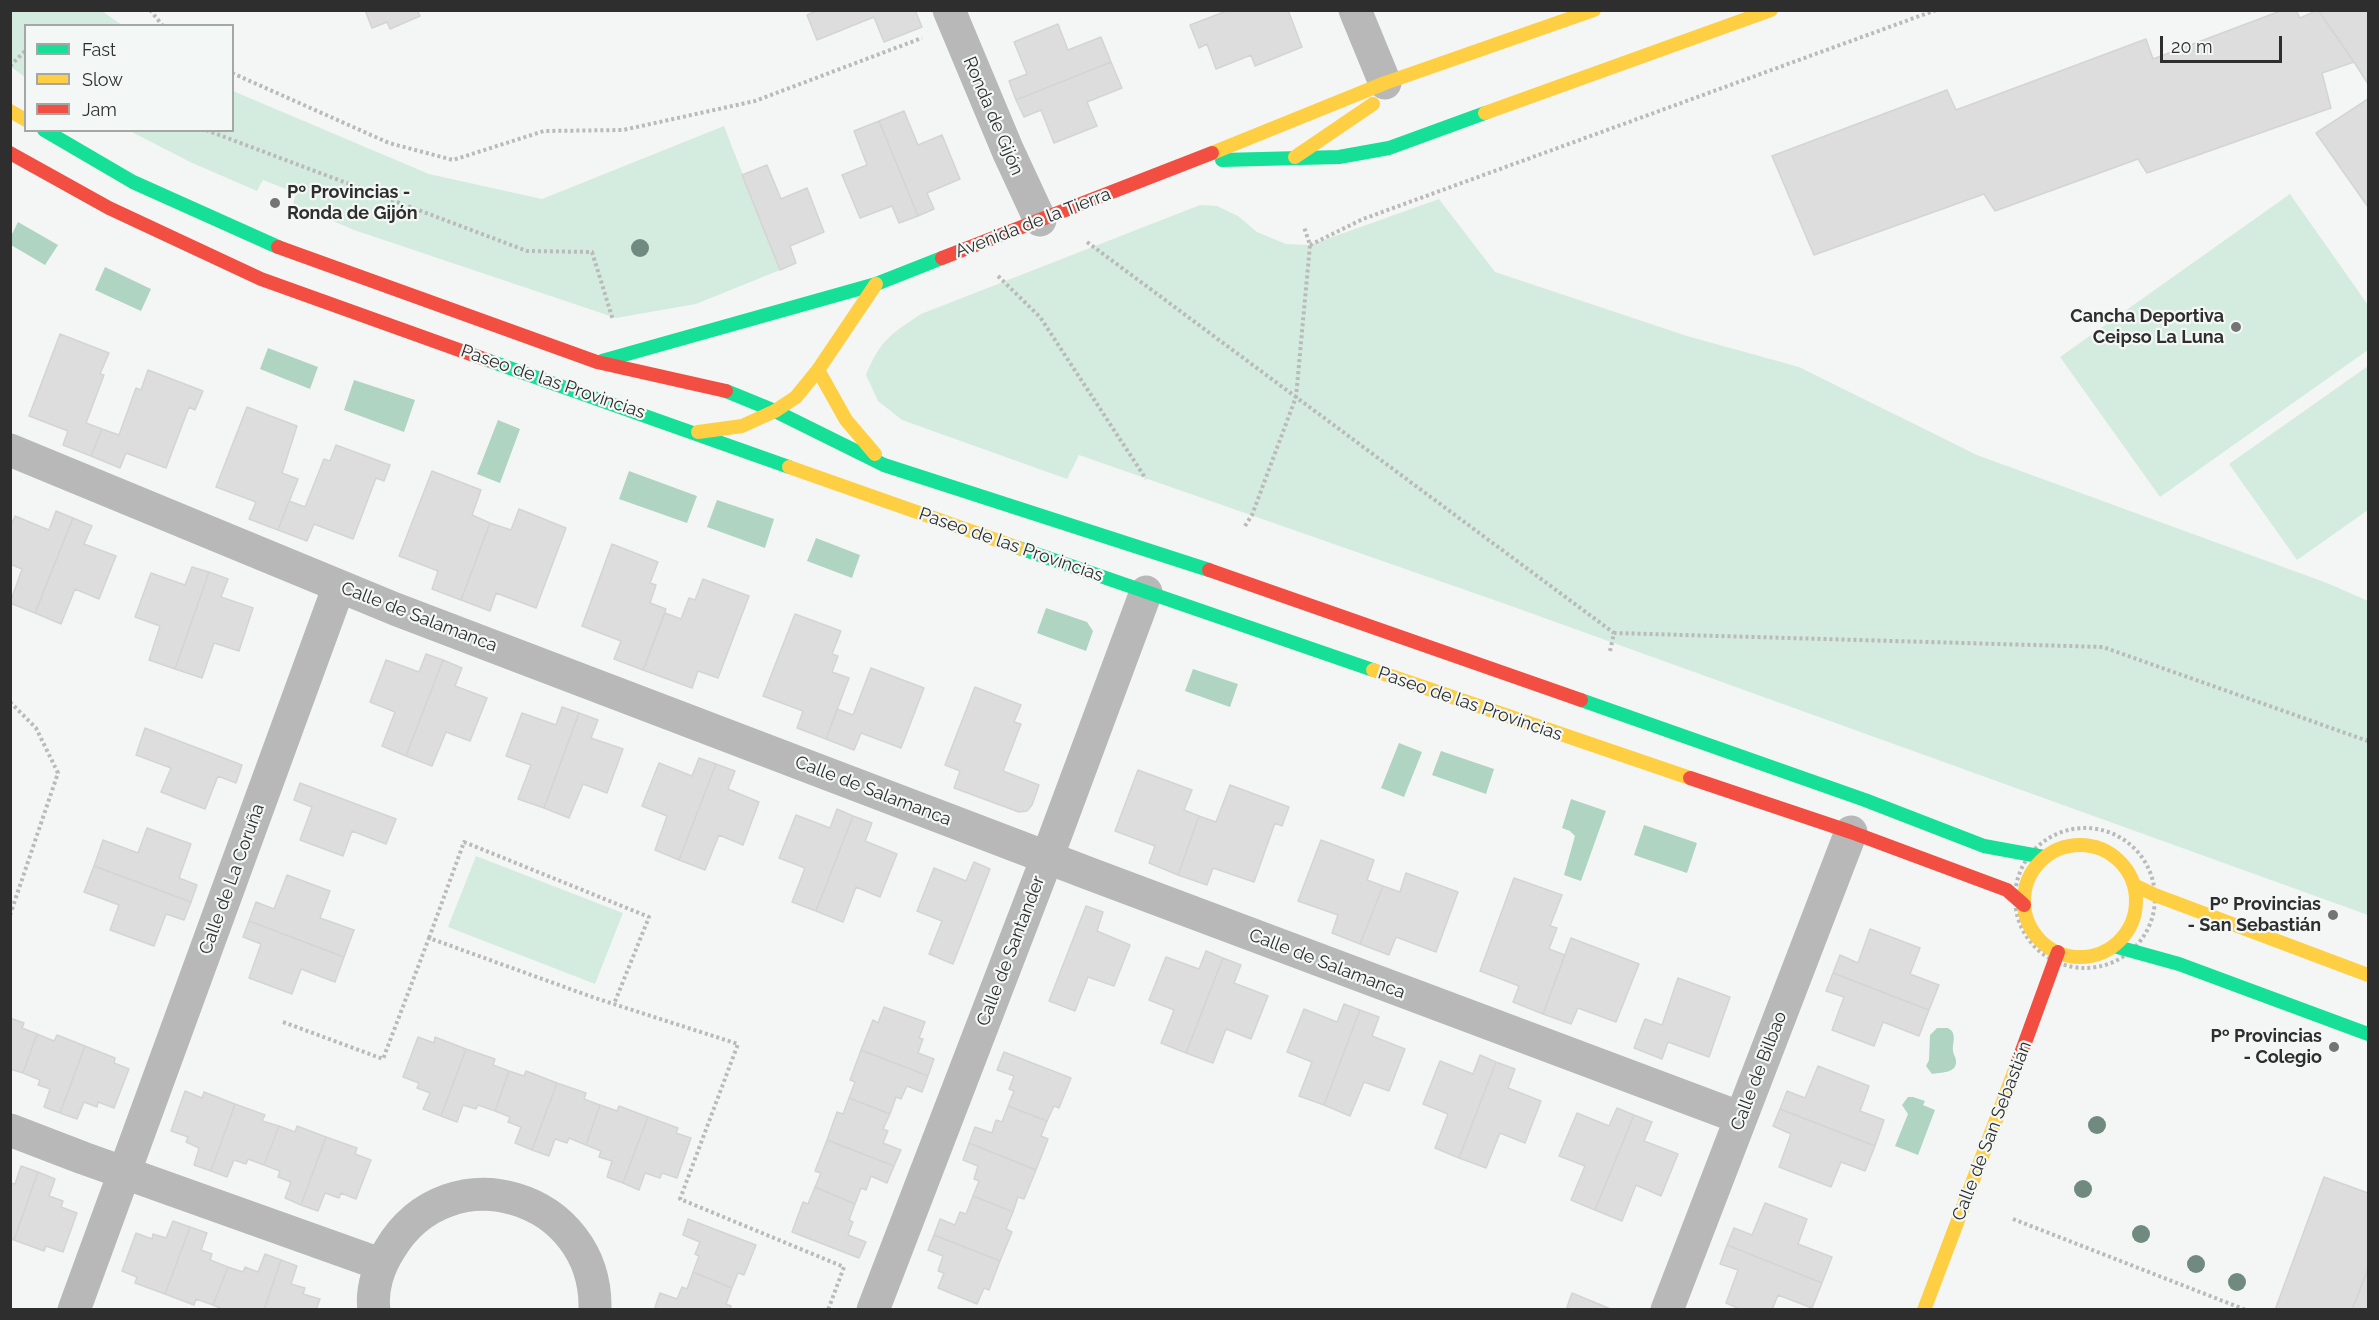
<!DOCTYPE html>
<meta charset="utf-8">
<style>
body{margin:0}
#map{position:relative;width:2379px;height:1320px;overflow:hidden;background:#f4f6f5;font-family:Raleway,sans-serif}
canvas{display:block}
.frame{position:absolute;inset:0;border:12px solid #2d2e2d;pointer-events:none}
.legend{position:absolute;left:24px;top:24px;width:210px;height:108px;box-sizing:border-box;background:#f3f7f5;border:2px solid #a4a7a5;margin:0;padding:8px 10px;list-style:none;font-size:18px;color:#2d2e2d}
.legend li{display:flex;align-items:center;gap:12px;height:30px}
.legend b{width:30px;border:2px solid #a4a7a5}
.scale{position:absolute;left:2160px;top:36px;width:122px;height:27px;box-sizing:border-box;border:3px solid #2d2e2d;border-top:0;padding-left:8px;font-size:18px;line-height:21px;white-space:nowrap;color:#2d2e2d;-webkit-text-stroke:4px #f3f7f5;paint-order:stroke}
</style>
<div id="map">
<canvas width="2379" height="1320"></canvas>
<div class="frame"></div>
<ul class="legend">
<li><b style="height:8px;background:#16e098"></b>Fast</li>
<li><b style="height:8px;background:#ffcf43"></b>Slow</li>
<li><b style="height:8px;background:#f24e42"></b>Jam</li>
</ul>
<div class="scale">20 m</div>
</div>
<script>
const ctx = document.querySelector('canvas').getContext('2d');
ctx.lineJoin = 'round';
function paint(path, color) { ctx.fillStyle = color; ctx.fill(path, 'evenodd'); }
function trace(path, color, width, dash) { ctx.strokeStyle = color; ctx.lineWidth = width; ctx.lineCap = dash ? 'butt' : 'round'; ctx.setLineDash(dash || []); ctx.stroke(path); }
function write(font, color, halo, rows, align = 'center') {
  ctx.font = font + ' Raleway,sans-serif'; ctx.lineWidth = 4.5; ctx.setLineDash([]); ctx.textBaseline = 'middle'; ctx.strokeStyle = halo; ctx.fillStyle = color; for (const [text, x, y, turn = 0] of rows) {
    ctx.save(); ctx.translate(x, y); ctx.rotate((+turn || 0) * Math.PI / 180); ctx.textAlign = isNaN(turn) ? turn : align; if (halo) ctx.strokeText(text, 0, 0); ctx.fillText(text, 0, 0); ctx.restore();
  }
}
paint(new Path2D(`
 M10 11H102L122 25 26 26 25 77 11 67Z
 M233 91 429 174 542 199 724 126 780 270 696 304 616 318 354 230 293 204 296 193 263 180 257 191 190 162 130 131 232 130Z
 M2290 194 2368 305V350L2160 497 2060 357Z
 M1439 199 1495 272 1687 336 1799 367 1977 455 2327 583 2368 601V915L1511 606 1079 455 1067 479 902 420 878 401 866 375C880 340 891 334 921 314L1200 205 1217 206 1238 216 1257 232 1286 244 1310 245Z
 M2368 366V510L2297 560 2229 464Z
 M476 856 623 913 595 984 448 927Z`), '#d4ecdf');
paint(new Path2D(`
 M18 222 58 245 45 265 11 245V236Z
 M105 267 151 289 141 311 95 290Z
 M268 348 318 367 310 389 260 369Z
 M354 380 415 400 404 432 344 410Z
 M498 420 520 429 500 483 477 474Z
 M629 471 697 496 687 523 619 499Z
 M717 500 774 519 765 548 707 527Z
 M816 538 860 555 852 578 807 561Z
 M1046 608 1087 622 1093 631 1086 651 1037 633Z
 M1193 669 1238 684 1230 707 1185 691Z
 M1399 743 1422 752 1404 797 1381 788Z
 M1441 751 1494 769 1486 794 1432 775Z
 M1571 799 1606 811 1581 881 1564 875 1575 836 1570 831 1562 828Z
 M1644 825 1697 843 1687 873 1634 855Z
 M1937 1028H1948L1952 1031C1956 1039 1952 1043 1953 1051 1953 1054 1956 1057 1956 1061 1957 1074 1940 1072 1932 1074L1926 1066 1929 1060 1930 1035Z
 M1908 1097H1913L1925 1101 1923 1105 1935 1110 1918 1155 1895 1146 1908 1114 1902 1105Z`), '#afd4c1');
const building = new Path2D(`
 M365 10H417L420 16 390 29 387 22 372 28Z
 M818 10H915L922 27 884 42 874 17 817 40 807 15Z
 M1229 10H1288L1302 47 1255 66 1251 55 1216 69 1207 44 1199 48 1190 25Z
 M2283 10H2296L2300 18 2318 10 2354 62 2322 73 2331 108 2147 173 2138 159 1995 211 1984 194 1814 255 1772 156 1947 90 1956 110 2146 39 2153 59Z
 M2318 10H2368V84L2354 62Z
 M1058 24 1068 50 1101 37 1111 62 1016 100 1009 81 1027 74 1014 42Z
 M1111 62 1122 88 1087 102 1097 126 1054 143 1041 110 1024 117 1016 100Z
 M2368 99V207L2316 133Z
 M904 111 918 145 942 135 960 179 927 193 934 209 918 216 879 121Z
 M879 121 918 216 899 223 892 206 860 218 842 175 867 165 854 131Z
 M767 165 781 199 807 188 824 232 790 246 796 263 780 270 742 175Z
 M60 334 109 353 100 374 104 375 86 423 102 429 91 456 63 445 68 431 29 416Z
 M148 370 203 391 195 410 189 407 166 468 126 453 120 468 91 456 102 429 119 435 136 388 141 390Z
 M247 407 297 426 282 473 298 479 278 530 249 519 256 502 216 487Z
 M336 445 390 465 384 481 376 478 353 539 314 524 307 541 278 530 289 501 305 507 324 459 330 461Z
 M432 471 481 490 472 515 490 523 461 600 432 589 438 571 399 556Z
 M519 509 566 528 536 608 496 593 490 611 461 600 490 523 511 530Z
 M56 511 73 518 35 613 10 603 22 569 10 564V528L15 516 49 530Z
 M73 518 92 526 84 544 116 556 99 599 75 589 61 624 35 613Z
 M612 544 658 562 650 583 656 585 650 603 666 609 643 670 614 659 621 641 582 626Z
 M192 567 209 572 175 669 149 660 160 626 135 617 151 573 185 585Z
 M209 572 228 579 221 597 253 608 239 651 214 643 202 678 175 669Z
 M703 579 749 596 718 678 698 671 692 688 643 670 665 613 681 619 689 598 695 600Z
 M795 614 841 631 832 654 838 656 832 672 849 678 826 739 797 728 803 711 763 696Z
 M426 654 443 660 406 756 382 746 395 712 370 702 386 660 419 672Z
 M443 660 462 668 455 686 487 698 470 741 446 732 432 766 406 756Z
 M871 668 924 688 901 748 861 733 854 750 826 739 837 709 853 715Z
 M975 687 1021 705 1014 722 1021 724 1003 771 1039 785 1032 805 1027 811 1019 812 954 788 960 771 945 765Z
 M562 707 579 713 544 808 518 799 531 765 506 756 522 713 556 725Z
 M579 713 598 720 591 738 623 749 607 793 583 784 569 818 544 808Z
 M145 728 242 765 236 783 218 776 205 809 161 792 171 768 136 755Z
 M699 758 716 764 679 860 655 850 667 816 642 806 659 763 692 776Z
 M716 764 735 771 728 789 759 802 743 845 719 835 705 870 679 860Z
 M1138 770 1192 790 1184 810 1199 816 1178 875 1149 863 1155 846 1115 831Z
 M300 783 396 819 386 844 352 831 343 856 300 840 312 807 294 800Z
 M1230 785 1289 807 1282 826 1275 823 1254 882 1213 868 1207 885 1178 875 1199 816 1216 822Z
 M837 809 853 816 816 911 792 902 805 868 779 858 796 815 830 828Z
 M853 816 872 823 865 841 897 854 880 897 856 887 843 922 816 911Z
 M147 828 191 844 179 878 197 885 191 902 94 866 103 840 138 853Z
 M1321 840 1374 860 1367 880 1383 886 1360 944 1332 933 1338 915 1298 901Z
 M974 862 990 869 953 964 929 954 942 921 917 911 934 868 966 881Z
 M94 866 191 902 184 920 166 914 154 946 110 930 119 905 84 892Z
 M1406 873 1458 892 1436 952 1396 937 1389 955 1360 944 1383 886 1400 892Z
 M287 875 330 891 320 918 354 930 344 957 249 921 256 902 274 909Z
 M1514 878 1562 895 1550 926 1557 928 1549 949 1565 955 1543 1014 1513 1002 1519 986 1480 971Z
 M1086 906 1103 912 1097 931 1130 945 1114 986 1088 977 1075 1011 1049 1001Z
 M249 921 344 957 335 982 301 969 292 994 249 978 261 944 243 937Z
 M1870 929 1920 948 1910 974 1939 985 1929 1010 1833 973 1840 955 1858 963Z
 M1571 938 1639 964 1616 1022 1578 1008 1571 1024 1543 1014Z
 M1206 951 1223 958 1186 1053 1161 1043 1174 1010 1149 1000 1166 957 1199 969Z
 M1223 958 1241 965 1234 983 1268 996 1251 1039 1226 1029 1213 1063 1186 1053Z
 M1833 973 1929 1010 1919 1036 1883 1022 1874 1046 1832 1030 1844 997 1826 991Z
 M1678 978 1730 997 1709 1057 1668 1042 1662 1059 1634 1048 1645 1019 1662 1025Z
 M1344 1004 1360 1010 1324 1105 1299 1096 1312 1062 1287 1052 1304 1009 1337 1022Z
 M884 1007 925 1022 919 1038 923 1039 918 1053 934 1059 928 1076 861 1050 873 1020 878 1023Z
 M1360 1010 1379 1017 1372 1036 1405 1049 1389 1091 1364 1082 1350 1116 1324 1105Z
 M10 1018 24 1023 22 1028 37 1034 23 1073 10 1069Z
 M37 1034 54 1041 57 1035 85 1046 60 1113 44 1107 50 1089 38 1085 40 1080 23 1073Z
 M418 1037 434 1043 435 1037 466 1049 441 1116 423 1109 430 1093 417 1088 419 1083 403 1077Z
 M85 1046 115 1058 114 1063 129 1069 114 1108 98 1102 97 1107 84 1102 77 1119 60 1113Z
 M466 1049 495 1059 493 1065 509 1071 495 1111 478 1105 476 1109 463 1105 457 1122 441 1116Z
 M861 1050 928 1076 922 1092 907 1086 901 1099 896 1097 890 1114 849 1098 855 1082 850 1080Z
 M1004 1052 1071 1078 1059 1108 1054 1106 1047 1121 1008 1106 1014 1091 1009 1089 1014 1076 997 1070Z
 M1480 1055 1496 1062 1459 1158 1435 1148 1448 1114 1423 1104 1440 1061 1473 1074Z
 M1496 1062 1515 1069 1508 1088 1541 1101 1525 1143 1500 1133 1486 1168 1459 1158Z
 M1818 1066 1869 1086 1860 1111 1884 1120 1875 1146 1780 1109 1787 1091 1805 1098Z
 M509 1071 524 1076 526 1071 557 1083 532 1150 515 1143 521 1127 508 1122 510 1117 495 1111Z
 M557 1083 586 1093 584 1099 600 1105 586 1145 569 1138 567 1143 555 1139 549 1156 532 1150Z
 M185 1091 202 1098 204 1092 235 1104 211 1171 194 1165 199 1148 186 1142 188 1137 171 1131Z
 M849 1098 890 1114 883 1129 888 1131 883 1143 901 1150 894 1166 827 1140 837 1112 843 1114Z
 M235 1104 265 1115 262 1121 279 1126 264 1165 248 1159 246 1164 234 1160 227 1177 211 1171Z
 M600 1105 617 1111 619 1106 648 1117 623 1183 607 1177 612 1161 599 1157 601 1151 586 1145Z
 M1008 1106 1047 1121 1041 1136 1048 1139 1036 1170 969 1143 975 1127 992 1133 996 1120 1002 1122Z
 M1617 1108 1634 1115 1595 1210 1571 1200 1585 1166 1559 1156 1577 1113 1609 1126Z
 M1780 1109 1875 1146 1865 1171 1841 1162 1831 1187 1779 1167 1791 1134 1773 1126Z
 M1634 1115 1652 1122 1644 1141 1678 1154 1661 1196 1636 1185 1622 1221 1595 1210Z
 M648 1117 678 1128 676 1133 691 1138 677 1178 662 1173 660 1178 645 1173 639 1190 623 1183Z
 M279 1126 295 1132 297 1126 326 1137 301 1205 285 1198 291 1182 278 1177 280 1171 264 1165Z
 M326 1137 357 1148 355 1154 371 1160 356 1199 341 1193 339 1198 325 1193 318 1211 301 1205Z
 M827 1140 894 1166 887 1183 871 1176 866 1190 861 1188 855 1204 815 1187 821 1173 815 1171Z
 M969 1143 1036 1170 1024 1199 1018 1197 1013 1212 973 1196 979 1181 974 1179 978 1166 963 1160Z
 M21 1166 38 1172 14 1240 10 1239V1183L15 1184Z
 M38 1172 55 1179 49 1196 63 1201 61 1207 77 1213 63 1252 46 1246 44 1251 14 1240Z
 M2324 1177 2368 1193V1267L2366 1274 2352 1310H2275Z
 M815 1187 855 1204 849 1220 853 1222 848 1235 866 1242 859 1258 792 1232 803 1202 808 1204Z
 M973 1196 1013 1212 1006 1229 1012 1232 1000 1261 934 1235 940 1219 955 1225 960 1212 966 1214Z
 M1765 1203 1807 1219 1798 1244 1832 1257 1822 1283 1727 1245 1734 1228 1752 1235Z
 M688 1219 756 1245 744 1275 738 1273 732 1288 693 1272 699 1256 695 1254 700 1242 683 1235Z
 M173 1221 190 1227 165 1294 135 1283 137 1277 122 1271 136 1233 152 1239 153 1234 166 1238Z
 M190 1227 207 1233 201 1250 212 1254 210 1260 228 1267 213 1305 196 1299 194 1305 165 1294Z
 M934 1235 1000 1261 989 1290 984 1288 977 1304 938 1288 944 1273 938 1271 943 1256 928 1250Z
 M1727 1245 1822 1283 1812 1308 1778 1295 1772 1310H1742L1726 1303 1738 1270 1720 1264Z
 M265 1254 281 1260 264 1310H225L213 1305 228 1267 243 1272 245 1267 258 1272Z
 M281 1260 297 1266 291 1284 305 1288 303 1294 320 1299 316 1310H264Z
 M693 1272 732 1288 726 1304 731 1306 730 1310H654L660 1293 677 1299 682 1287 687 1289Z
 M2366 1274 2368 1277V1310H2352Z
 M1572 1293 1613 1310H1566Z`);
paint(building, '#ddd');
trace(building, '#d5d4d5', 1.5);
trace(new Path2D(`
 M150 10 163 26
 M10 66 26 50
 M232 73 389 143 453 160 544 131 623 130 755 101 922 38
 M206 130 527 251 592 252 613 320
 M1087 242 1614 633
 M1310 245 1363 219 1936 10
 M998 276 1040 317 1146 479
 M1245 526 1252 515 1296 397 1310 245 1304 227
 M1610 651 1614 633 2103 647 2368 741
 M10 702 36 728 58 773 10 915
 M2015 898a70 70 0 1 1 140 0a70 70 0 1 1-140 0Z
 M429 938 464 842 649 917 614 1004
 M283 1022 383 1059 429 938 595 998 738 1044 680 1199 844 1267 828 1310
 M2013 1219 2246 1310`), '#bababa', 4, [3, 3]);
trace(new Path2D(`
 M949 10 1008 151 1040 220
 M1355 10 1385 83
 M10 450 395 609 1093 875 1741 1118
 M10 1130 83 1158 380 1264
 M74 1310 339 586
 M374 1310C371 1289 379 1266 390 1249 449 1150 598 1195 595 1310
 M873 1310 1047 858 1146 592
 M1667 1310 1851 832`), '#b7b8b7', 33);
trace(new Path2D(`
 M44 130 133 182 278 247
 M1222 160 1339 157 1389 148 1485 113
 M487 360 789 467
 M602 361 876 284 942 258
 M726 391 775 411 884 465 1209 570
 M1019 548 1373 670
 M1581 700 1865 800 1984 846 2044 857
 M2114 946 2179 964 2368 1034`), '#16e098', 14);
trace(new Path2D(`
 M10 111 26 120
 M1485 113 1771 10
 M1212 153 1385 83 1594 10
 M1295 157 1373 104
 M818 370 846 420 875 454
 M698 432 742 426 775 411 796 397 818 370 876 284
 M789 467 1019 548
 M1373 670 1690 778
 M2024 901a56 56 0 1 1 112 0a56 56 0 1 1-112 0Z
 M2134 885 2155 895 2368 975
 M1924 1310 2019 1059`), '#ffcf43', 14);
trace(new Path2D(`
 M10 153 109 208 261 279 487 360
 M278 247 597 362 726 391
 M942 258 1212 153
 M1209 570 1581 700
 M1690 778 1851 832 2007 890 2024 905
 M2019 1059 2058 952`), '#f24e42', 14);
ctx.fillStyle = '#718a80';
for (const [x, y] of [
 [640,248],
 [2097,1125],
 [2083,1189],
 [2141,1234],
 [2196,1264],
 [2237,1282]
]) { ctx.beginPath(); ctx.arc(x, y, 9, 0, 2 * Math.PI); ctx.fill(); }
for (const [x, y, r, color] of [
 [275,203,6,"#737473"],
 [2236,327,6,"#737473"],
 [2333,915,6,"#737473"],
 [2334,1047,6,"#737473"]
]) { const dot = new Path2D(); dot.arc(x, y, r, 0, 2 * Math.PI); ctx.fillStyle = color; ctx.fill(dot); trace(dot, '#f3f7f5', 2); }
write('18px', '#2d2e2d', '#f3f7f5', [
 ["Ronda de Gijón",993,116,67],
 ["Avenida de la Tierra",1033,223,-21],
 ["Paseo de las Provincias",553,382,19],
 ["Paseo de las Provincias",1011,545,19],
 ["Calle de Salamanca",419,617,21],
 ["Paseo de las Provincias",1470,704,19],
 ["Calle de Salamanca",873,791,21],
 ["Calle de La Coruña",232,879,-70],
 ["Calle de Santander",1011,951,-69],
 ["Calle de Salamanca",1327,964,21],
 ["Calle de Bilbao",1759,1071,-69],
 ["Calle de San Sebastián",1992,1131,-69]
]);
write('bold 18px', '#2d2e2d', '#f3f7f5', [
 ["Pº Provincias -",287,193,"left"],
 ["Ronda de Gijón",287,214,"left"],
 ["Cancha Deportiva",2224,317],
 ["Ceipso La Luna",2224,338],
 ["Pº Provincias",2321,905],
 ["- San Sebastián",2321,926],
 ["Pº Provincias",2322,1037],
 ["- Colegio",2322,1058]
], 'right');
</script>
